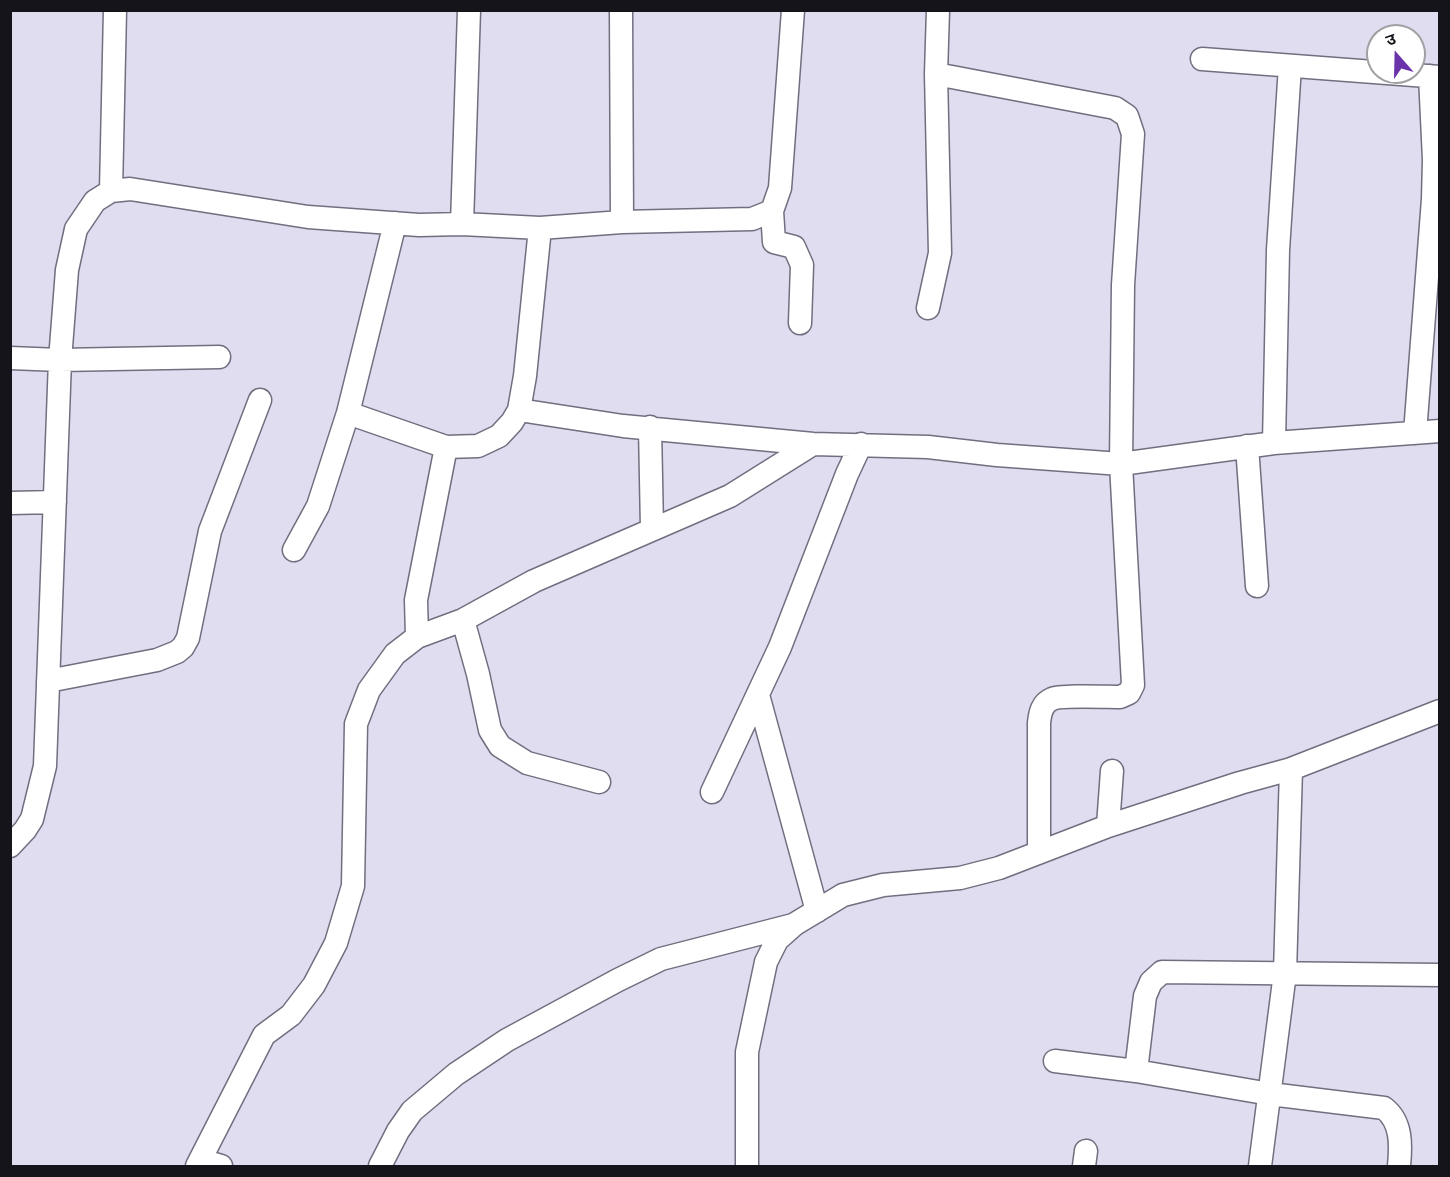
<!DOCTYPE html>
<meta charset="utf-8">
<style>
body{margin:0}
#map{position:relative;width:1450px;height:1177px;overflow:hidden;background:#e0ddf0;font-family:"PT Serif","Noto Sans Devanagari",serif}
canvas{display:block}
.frame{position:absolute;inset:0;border:12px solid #15141b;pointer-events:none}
.north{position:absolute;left:1366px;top:24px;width:60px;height:60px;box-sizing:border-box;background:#fff;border:2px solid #a1a1a4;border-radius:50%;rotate:340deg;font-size:16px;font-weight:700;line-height:24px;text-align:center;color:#15141b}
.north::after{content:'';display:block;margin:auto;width:21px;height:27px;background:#6a33a9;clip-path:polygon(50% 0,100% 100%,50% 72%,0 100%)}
</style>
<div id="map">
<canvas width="1450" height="1177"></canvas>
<div class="frame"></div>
<div class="north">उ</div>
</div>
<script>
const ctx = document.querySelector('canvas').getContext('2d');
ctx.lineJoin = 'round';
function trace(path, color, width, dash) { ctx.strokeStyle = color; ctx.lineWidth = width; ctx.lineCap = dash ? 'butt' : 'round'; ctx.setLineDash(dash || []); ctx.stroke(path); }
const street = new Path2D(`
 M621 10 622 222
 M1202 59 1440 77
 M936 74 1115 108 1127 116 1133 134 1123 285 1121 464 1133 685 1129 693 1120 697C1107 697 1061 695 1052 699 1042 703 1040 713 1039 723V852
 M111 191 115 10
 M772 211 774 242 794 247 802 265 800 323
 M462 224 469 10
 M928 308 940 253 936 74 938 10
 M10 358 60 360 219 357
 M519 410 623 426 813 444 928 447 997 455 1121 464 1274 443 1440 431
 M348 413 446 447 478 446 499 436 512 422 519 410 525 376 540 228
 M650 427 652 529
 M1415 433 1433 199 1434 160 1430 76
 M1274 443 1278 250 1290 66
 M1247 446 1257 586
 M10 503 55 502
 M294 550 318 506 348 413 395 223
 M463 620 478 674 490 730 500 746 527 763 599 782
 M417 637 416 600 446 447
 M48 681 157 660 177 652 183 647 188 638 210 531 260 400
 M758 695 817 911
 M712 792 780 647 847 474 861 444
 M1108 826 1112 771
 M10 846 25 830 32 819 45 766 60 360 67 270 76 229 95 201 111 191 130 189 308 217 419 225 462 224 540 228 622 222 752 219 772 211 780 188 793 10
 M1055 1061 1136 1071 1270 1094 1384 1108C1402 1122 1401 1145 1399 1166
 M1136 1071 1145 996 1151 982 1162 972 1440 975
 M201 1160 221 1166
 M197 1166 264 1035 291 1015 314 985 336 943 353 886 356 724 369 690 395 654 417 637 463 620 534 581 730 496 813 444
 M380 1166 398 1131 412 1111 456 1074 507 1040 618 980 661 959 793 925
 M747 1166V1052L766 962 777 940 795 924 843 895 883 885 960 878 999 868 1108 826 1240 783 1291 769 1440 711
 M1084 1166 1086 1151
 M1260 1166 1285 973 1291 769`);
trace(street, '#716e7f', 25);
trace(street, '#fff', 22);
</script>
